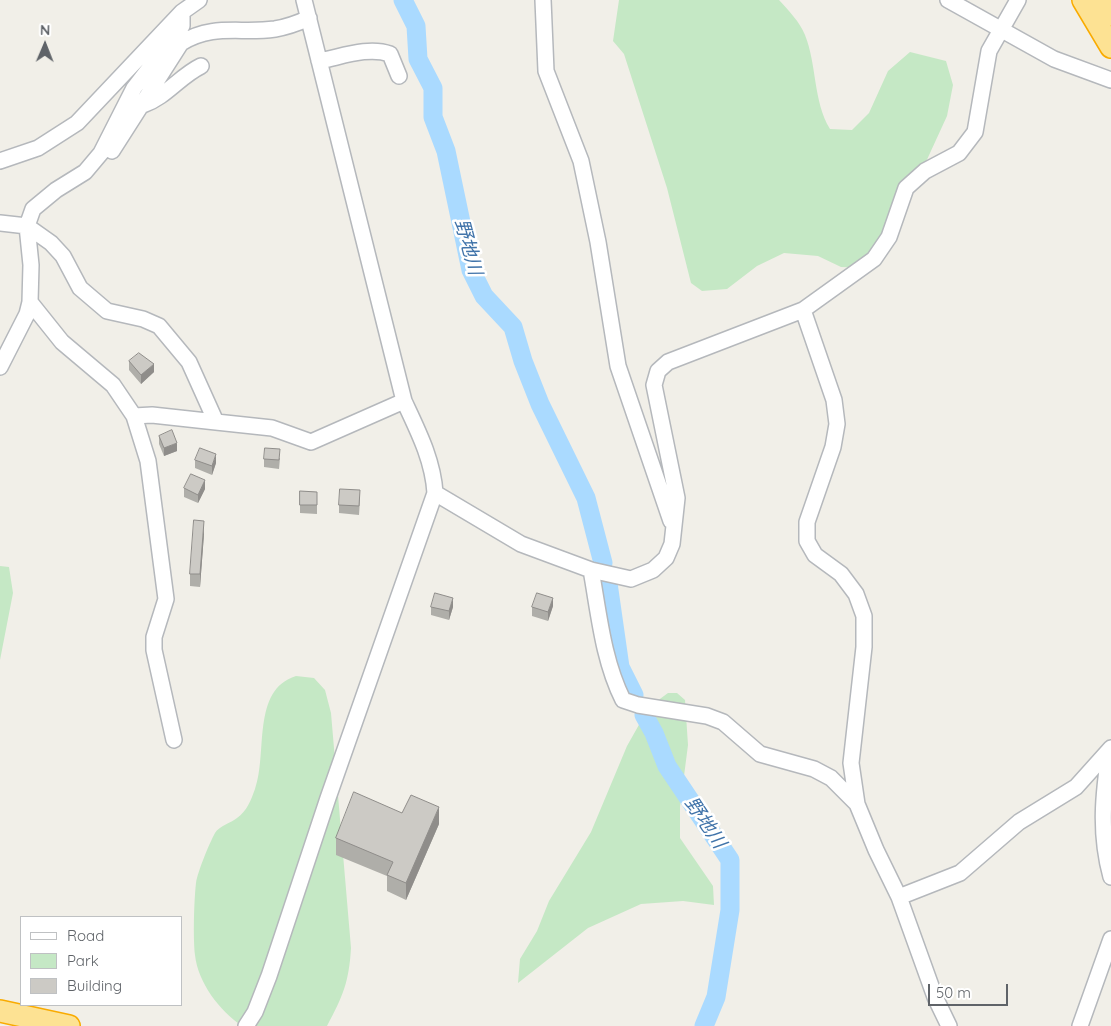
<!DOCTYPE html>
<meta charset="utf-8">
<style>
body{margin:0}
#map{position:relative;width:1111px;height:1026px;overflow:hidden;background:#f1efe8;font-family:Quicksand,sans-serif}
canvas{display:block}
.legend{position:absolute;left:20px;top:916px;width:162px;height:90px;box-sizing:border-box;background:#fff;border:1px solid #bfc1c3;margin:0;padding:6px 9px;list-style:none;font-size:15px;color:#5f6368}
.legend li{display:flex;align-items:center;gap:10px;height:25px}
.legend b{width:25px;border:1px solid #bfc1c3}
.north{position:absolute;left:20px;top:20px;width:50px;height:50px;-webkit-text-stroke:4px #fff;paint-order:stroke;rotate:1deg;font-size:14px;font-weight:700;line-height:20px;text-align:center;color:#5f6368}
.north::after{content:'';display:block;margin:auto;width:18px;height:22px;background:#5f6368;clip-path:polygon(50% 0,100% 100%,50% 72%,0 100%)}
.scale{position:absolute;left:928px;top:984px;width:80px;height:22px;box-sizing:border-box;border:2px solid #5f6368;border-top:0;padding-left:6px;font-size:15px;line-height:18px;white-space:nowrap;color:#5f6368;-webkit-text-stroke:4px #fff;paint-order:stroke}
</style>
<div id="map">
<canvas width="1111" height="1026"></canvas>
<ul class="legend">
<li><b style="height:6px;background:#fff"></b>Road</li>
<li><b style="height:14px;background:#c5e8c5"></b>Park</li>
<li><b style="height:14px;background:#cccac5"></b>Building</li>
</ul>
<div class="north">N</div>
<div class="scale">50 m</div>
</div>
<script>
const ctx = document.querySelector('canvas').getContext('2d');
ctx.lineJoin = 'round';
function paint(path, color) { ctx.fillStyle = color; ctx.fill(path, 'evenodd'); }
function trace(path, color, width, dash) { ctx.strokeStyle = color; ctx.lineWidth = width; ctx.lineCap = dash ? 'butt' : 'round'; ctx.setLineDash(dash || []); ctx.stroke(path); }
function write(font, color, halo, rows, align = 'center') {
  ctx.font = font + ' Quicksand,"Noto Sans JP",sans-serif'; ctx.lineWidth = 5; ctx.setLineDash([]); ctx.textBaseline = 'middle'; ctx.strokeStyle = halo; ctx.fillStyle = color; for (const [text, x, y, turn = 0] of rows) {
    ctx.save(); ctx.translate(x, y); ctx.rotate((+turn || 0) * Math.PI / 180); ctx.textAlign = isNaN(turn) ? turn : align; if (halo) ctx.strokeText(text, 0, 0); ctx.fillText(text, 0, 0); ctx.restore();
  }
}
paint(new Path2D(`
 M619 0H779C788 10 800 22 805 35 817 65 813 101 830 129L852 130 869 113 888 71 910 52 946 61 953 85 947 116 891 238 868 268 841 267 818 256 784 253 757 266 727 289 702 291 691 283 667 188 624 54 613 41Z
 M0 566 9 567 13 593 0 660Z
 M296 676 314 678 325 690 331 713 351 948C349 982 343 996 327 1026H242C220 1011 198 983 195 955 193 937 194 901 196 883 198 871 209 844 215 833 219 826 231 823 237 818 247 811 251 800 255 789 268 753 251 690 296 676Z
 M668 693H677L685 700 688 745 680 807V838L713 886 714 905 683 901 641 904 588 928 518 983 520 959 537 931 549 901 591 832 627 746 649 707Z`), '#c5e8c5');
trace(new Path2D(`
 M403 0 416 26 418 59 433 88V117L446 151 471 270 484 296 513 327 523 361 540 404 586 498 603 563
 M608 583 620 667 634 695
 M644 715 654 733 667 766 730 860V910L716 997 704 1026`), '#aadaff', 19);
const minor = new Path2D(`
 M543 0 546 71 581 161 598 242 618 366 671 521
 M948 0 1054 59 1111 80
 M319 61C341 57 368 46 390 54L399 76
 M143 105C166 97 180 76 201 66
 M112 151 181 43C214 23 240 34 275 29 287 27 298 23 309 18
 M0 161 38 148 77 123 182 12 199 0
 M0 223 27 226 51 243 63 256 80 288 107 311 143 319 159 326 189 362 216 422 272 428 311 442 404 401
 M30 302 62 342 113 385 134 416 148 461 166 599 154 637V650L174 740
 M803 310 834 400 837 424 833 447 807 522V541L815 555 841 574 856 594 864 616V647L851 763 857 804 876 850 899 897 935 997 949 1026
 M0 367 27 314 30 302 31 265 27 226 33 209 56 190 85 172 101 153 134 88 182 26V12
 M134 416 152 415 216 422
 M435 493 521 544 591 570 631 579 653 570 666 558 672 544 677 498 654 385 658 371 668 362 803 310 874 259 889 237 906 188 925 171 959 153 975 132 989 51 1018 0
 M591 570C599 614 603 660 623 700L638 705 707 716 723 722 760 754 814 769 831 778 857 804
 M1110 749C1103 794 1099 833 1111 877
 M899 897 960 873 1019 822 1076 787 1111 748
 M246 1026 255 1012 269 976 328 798 435 493C433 460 418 431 404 401L304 0
 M1080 1026 1111 939`);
const highway = new Path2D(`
 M1083 0 1111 47
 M1101 0 1111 15
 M0 1011 69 1026`);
trace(minor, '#b5b8bc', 18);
trace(highway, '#f9ab00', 24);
trace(minor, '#fff', 15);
trace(highway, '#fde293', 21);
paint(new Path2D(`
 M129 361 154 372 141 384 129 370Z
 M159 436 177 451 164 456 159 444Z
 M280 458 279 469 264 467V459Z
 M195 460 216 463 212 475 195 468Z
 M184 488 205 489 198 503 184 497Z
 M300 491 317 492V514L300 513Z
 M360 499 359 515 339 513V505Z
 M204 534 200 587 190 586V574Z
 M553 606 548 621 532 616V607Z
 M431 607H453L449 620 431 615Z
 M402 813 439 824 406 900 387 891V876L336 855V838Z`), '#afaea9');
paint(new Path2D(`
 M154 364V372L141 384V375Z
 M177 443V451L164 456V448Z
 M216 454V463L212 475V466Z
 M205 480V489L198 503V495Z
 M204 521V534L200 587V574Z
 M453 598V607L449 620V611Z
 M553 598V606L548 621V612Z
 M439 807V824L406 900V883Z`), '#8f8d8a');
const building = new Path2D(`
 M139 353 154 364 141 375 129 361Z
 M172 430 177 443 164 448 159 436Z
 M200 448 216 454 212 466 195 460Z
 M265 448 280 449 279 460 264 459Z
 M191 474 205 480 198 495 184 488Z
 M340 489 360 490 359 506 339 505Z
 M300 491 317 492V505H300Z
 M194 520 204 521 200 574H190Z
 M435 593 453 598 449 611 431 607Z
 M537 593 553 598 548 612 532 607Z
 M354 792 402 813 411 795 439 807 406 883 387 875 393 862 336 838Z`);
paint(building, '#cccac5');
trace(building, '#8f8d8a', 1);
write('italic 19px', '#4174aa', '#fff', [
 ["野地川",468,247,75],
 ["野地川",705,823,56]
]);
</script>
